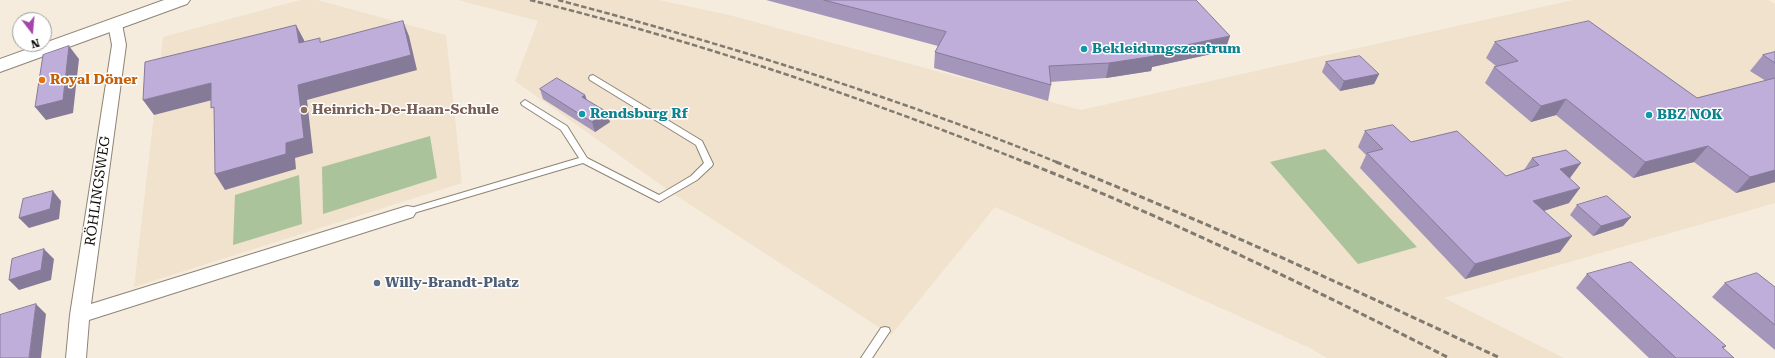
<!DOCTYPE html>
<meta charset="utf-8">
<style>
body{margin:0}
#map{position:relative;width:1775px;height:358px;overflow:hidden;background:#f6ecdd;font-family:"Roboto Serif",serif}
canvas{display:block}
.north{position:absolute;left:12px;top:12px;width:40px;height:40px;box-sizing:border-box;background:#fff;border:1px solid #9f9e9c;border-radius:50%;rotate:164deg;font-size:11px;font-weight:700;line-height:16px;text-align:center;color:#100d08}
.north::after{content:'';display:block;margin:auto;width:14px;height:18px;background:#a544ab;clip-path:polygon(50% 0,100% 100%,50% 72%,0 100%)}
</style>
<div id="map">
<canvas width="1775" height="358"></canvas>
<div class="north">N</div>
</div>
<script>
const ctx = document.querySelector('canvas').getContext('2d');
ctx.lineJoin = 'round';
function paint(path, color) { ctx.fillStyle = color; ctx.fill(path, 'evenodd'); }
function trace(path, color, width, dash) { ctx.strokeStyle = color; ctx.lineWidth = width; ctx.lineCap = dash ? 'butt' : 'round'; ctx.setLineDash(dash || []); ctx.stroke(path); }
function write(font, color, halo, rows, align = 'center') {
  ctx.font = font + ' "Roboto Serif",serif'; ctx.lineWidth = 3; ctx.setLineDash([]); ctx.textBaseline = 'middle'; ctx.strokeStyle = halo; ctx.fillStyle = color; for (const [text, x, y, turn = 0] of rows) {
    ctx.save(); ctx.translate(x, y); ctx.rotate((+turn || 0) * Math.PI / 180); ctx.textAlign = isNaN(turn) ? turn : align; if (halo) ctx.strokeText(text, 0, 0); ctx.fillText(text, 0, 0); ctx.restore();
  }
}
paint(new Path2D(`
 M300 0H317L446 35 462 183 134 287 163 37Z
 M458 0H659L729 15 1081 110 1573 0H1768L1775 4V203L1444 298 1564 358H1327L1310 348 995 207 891 335 675 195 515 81 538 21Z`), '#f0e2cc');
paint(new Path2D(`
 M430 136 437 178 323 214 322 167Z
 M1325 149 1417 247 1358 264 1270 162Z
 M299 175 302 224 233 245 235 195Z`), '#aac39b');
const service = new Path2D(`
 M593 75 702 141 713 164 712 166 697 180 659 202 583 163 407 215 404 214 402 212 404 210 579 158 561 130 522 105 521 103 525 100 567 126 587 158 659 195 691 176 704 163 696 145 590 80 589 78 590 76Z
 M885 327 889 328 890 331 872 358H861L881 328Z`);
const minor = new Path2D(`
 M115 20 120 21 122 24 126 45 91 304 407 206 413 207 416 212 413 217 89 320 86 358H66L70 315 112 45 108 24 110 21Z`);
const tertiary = new Path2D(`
 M164 0H190L187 4 0 72V59Z`);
trace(service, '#8d8476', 2);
trace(minor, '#8d8476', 2);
trace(tertiary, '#8d8476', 2);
paint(service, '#fff');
paint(minor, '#fff');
paint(tertiary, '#fff');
trace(new Path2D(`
 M530 0C700 42 865 98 1027 163
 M558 0C728 45 896 97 1059 163`), '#807a70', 2.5, [5.5, 2.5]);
trace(new Path2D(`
 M1025 162C1170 219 1310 287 1449 358
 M1056 162C1206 222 1354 289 1500 358`), '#807a70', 3, [6, 3]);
paint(new Path2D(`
 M766 0H1196L1225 51 1152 67 1151 71 1106 78 1050 82 1051 85 1048 101 934 68 935 52 938 46Z
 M1495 42 1697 98 1766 81 1750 71 1763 55 1775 52V182L1736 193 1694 162 1633 178 1556 115 1531 122 1485 83 1494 67 1496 66 1486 58Z
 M1326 62 1379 74 1374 84 1340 91 1322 72Z
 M540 89 585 95 587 100 610 122 595 132 543 99Z
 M1365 131 1411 142 1506 176 1524 170 1532 158 1570 178 1569 203 1544 211 1560 252 1465 279 1360 168 1366 155 1358 147Z
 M1577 205 1631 217 1623 226 1593 236 1570 215Z
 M1587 274 1726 346 1723 349 1734 358H1649L1576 288Z
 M1725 283 1775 287V350L1712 297Z`), '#a496bb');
paint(new Path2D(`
 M403 21 409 36 417 70 307 100 313 153 295 158 296 169 225 190 215 174 286 143 298 85Z
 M296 25 304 40 307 58 299 43Z
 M1230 36 1225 51 1152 67 1151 71 1106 78 1109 63 1152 52Z
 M69 46 79 59 73 113 46 120 35 107Z
 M1379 74 1374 84 1340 91 1344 81Z
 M211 83 220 98 154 115 143 100Z
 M585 95 588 105 582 97Z
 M1566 99 1556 115 1531 122 1541 106Z
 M607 112 610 122 595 132 592 122Z
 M1708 146 1694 162 1633 178 1645 162Z
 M1581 163 1570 178 1549 184 1560 169Z
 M1775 170V182L1736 193 1750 177Z
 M1580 188 1569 203 1523 217 1533 201Z
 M53 191 61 201 59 219 29 228 19 218Z
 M1631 217 1623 226 1593 236 1601 226Z
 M1572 236 1560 252 1465 279 1475 264Z
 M44 249 54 259 51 280 19 290 9 280Z
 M36 304 46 314 41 358H29Z`), '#867a99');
const building = new Path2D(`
 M824 0H1196L1230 36 1152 52 1155 56 1109 63 1049 66 1051 85 935 52 946 32Z
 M403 21 411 55 298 85 304 138 286 143V154L215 174 214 107 211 108V83L143 100 145 62 296 25 299 43 320 38V42Z
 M1589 21 1697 98 1775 78V170L1750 177 1708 146 1645 162 1566 99 1541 106 1494 67 1518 61 1495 42Z
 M69 46 63 100 35 107 43 55Z
 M1775 52V63L1763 55Z
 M1360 56 1379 74 1344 81 1326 62Z
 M557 78 585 95 582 97 607 112 592 122 540 89Z
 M1393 125 1411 142 1457 131 1506 176 1539 165 1532 158 1566 150 1581 163 1560 169 1580 188 1533 201 1572 236 1475 264 1367 153 1383 149 1365 131Z
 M53 191 50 209 19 218 23 199Z
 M1607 196 1631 217 1601 226 1577 205Z
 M44 249 41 270 9 280 12 259Z
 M1631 262 1726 346 1722 347 1734 358H1676L1587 274Z
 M1757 273 1775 287V325L1725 283Z
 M36 304 29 358H0V315Z`);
paint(building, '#bfaeda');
trace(building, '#867a99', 1);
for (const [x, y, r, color] of [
 [1084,49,4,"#0f9aa8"],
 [42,80,4,"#e8710a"],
 [304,110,4,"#8d6e63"],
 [582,114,4,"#0f9aa8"],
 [1649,115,4,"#0f9aa8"],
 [377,283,4,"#5c6f8a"]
]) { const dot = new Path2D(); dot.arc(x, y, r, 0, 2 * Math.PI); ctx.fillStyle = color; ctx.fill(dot); trace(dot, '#fff', 1.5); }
write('bold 14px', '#0d838f', '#fff', [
 ["Bekleidungszentrum",1092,49],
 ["Rendsburg Rf",590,114],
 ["BBZ NOK",1657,115]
], 'left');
write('bold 14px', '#c56008', '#fff', [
 ["Royal Döner",50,80]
], 'left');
write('bold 14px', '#785e54', '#fff', [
 ["Heinrich-De-Haan-Schule",312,110]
], 'left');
write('14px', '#100d08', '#fff', [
 ["RÖHLINGSWEG",98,191,-82]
]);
write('bold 14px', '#4e5e75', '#fff', [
 ["Willy-Brandt-Platz",385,283]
], 'left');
</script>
